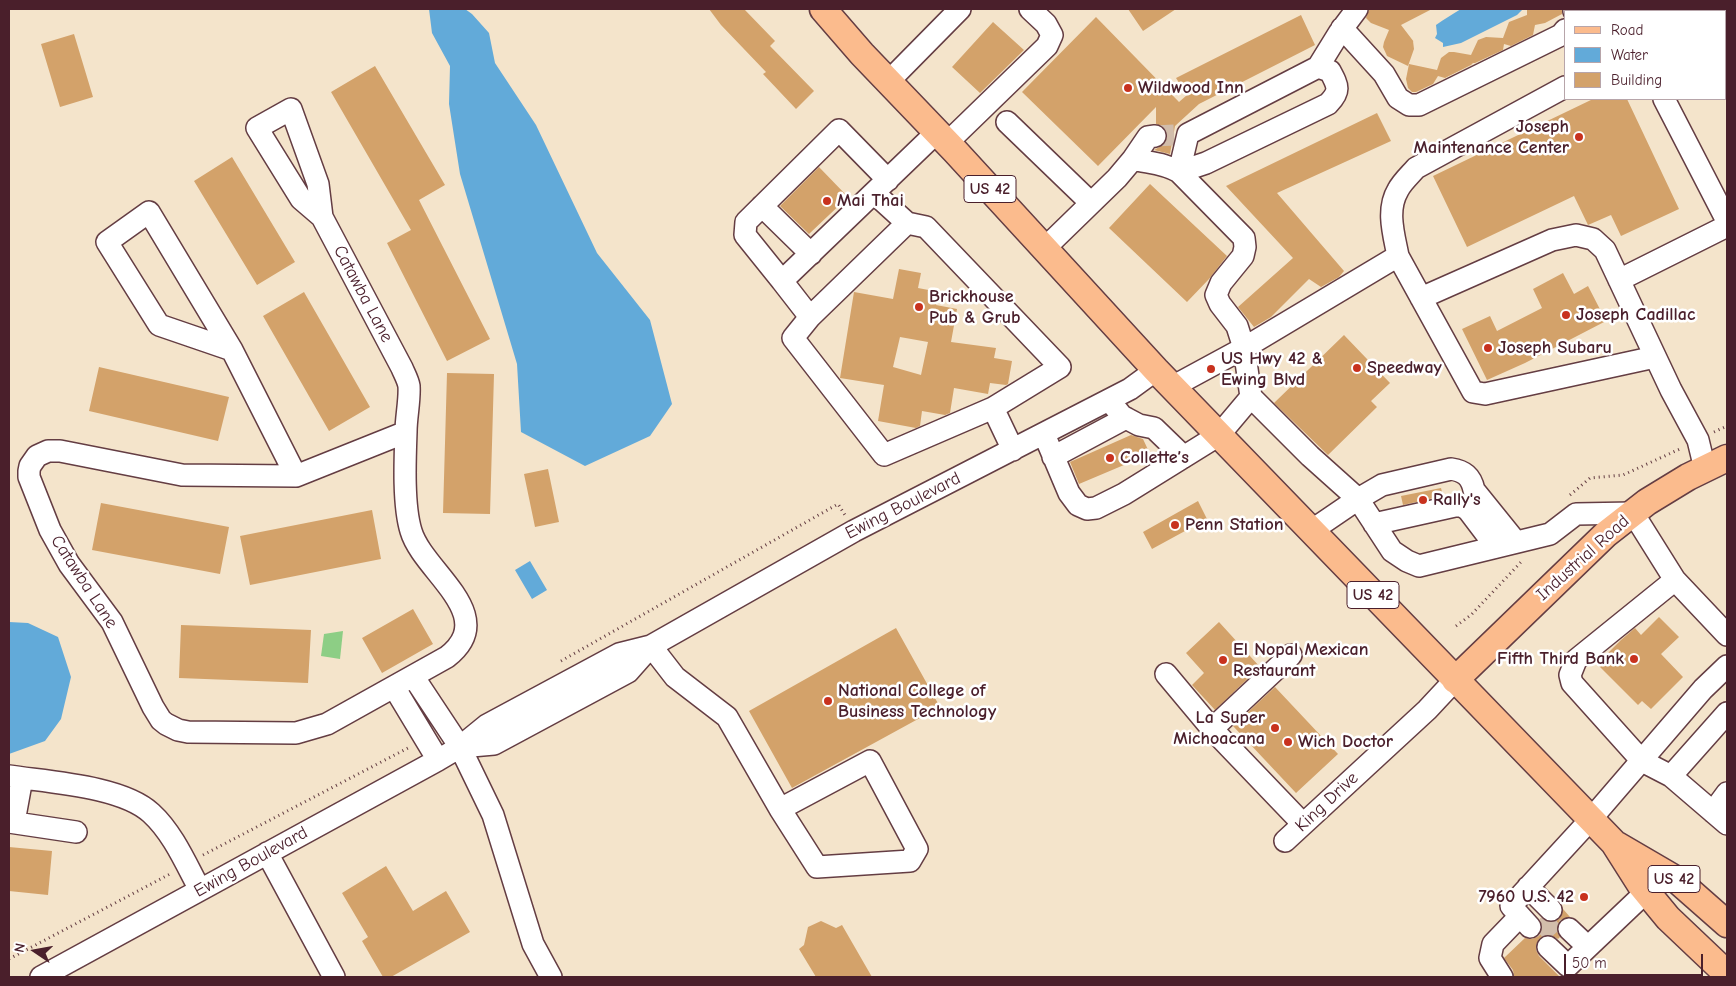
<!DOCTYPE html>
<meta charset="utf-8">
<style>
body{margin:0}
#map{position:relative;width:1736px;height:986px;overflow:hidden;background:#f4e4cb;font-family:"Comic Neue",sans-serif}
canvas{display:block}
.frame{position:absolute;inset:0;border:10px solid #4a1f2b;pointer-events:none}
.legend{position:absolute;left:1564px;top:10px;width:162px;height:90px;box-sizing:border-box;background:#fff;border:1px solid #b7a5aa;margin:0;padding:6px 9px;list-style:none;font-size:15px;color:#4a1f2b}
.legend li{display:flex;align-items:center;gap:10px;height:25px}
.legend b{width:25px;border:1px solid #b7a5aa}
.north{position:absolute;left:10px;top:926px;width:50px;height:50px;-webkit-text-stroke:4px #fff;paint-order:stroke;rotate:282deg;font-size:14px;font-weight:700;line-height:20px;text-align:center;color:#4a1f2b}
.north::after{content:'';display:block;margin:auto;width:18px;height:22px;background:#4a1f2b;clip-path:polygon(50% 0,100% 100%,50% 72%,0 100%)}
.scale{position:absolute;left:1564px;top:954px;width:139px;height:22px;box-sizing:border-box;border:2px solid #4a1f2b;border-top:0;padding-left:6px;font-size:15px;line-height:18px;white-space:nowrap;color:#4a1f2b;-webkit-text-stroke:4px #fff;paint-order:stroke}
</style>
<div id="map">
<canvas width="1736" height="986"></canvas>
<div class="frame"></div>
<ul class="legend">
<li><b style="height:6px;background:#fbbb8d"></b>Road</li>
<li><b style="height:14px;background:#62aad9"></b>Water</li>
<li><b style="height:14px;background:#d3a26a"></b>Building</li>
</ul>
<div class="north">N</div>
<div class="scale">50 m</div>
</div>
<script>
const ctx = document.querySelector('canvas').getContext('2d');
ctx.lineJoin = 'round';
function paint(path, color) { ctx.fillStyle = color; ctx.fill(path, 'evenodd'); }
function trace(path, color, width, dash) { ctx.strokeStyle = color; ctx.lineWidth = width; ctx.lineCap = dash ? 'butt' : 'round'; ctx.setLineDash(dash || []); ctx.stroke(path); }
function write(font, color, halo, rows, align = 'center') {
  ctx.font = font + ' "Comic Neue",sans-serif'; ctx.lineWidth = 5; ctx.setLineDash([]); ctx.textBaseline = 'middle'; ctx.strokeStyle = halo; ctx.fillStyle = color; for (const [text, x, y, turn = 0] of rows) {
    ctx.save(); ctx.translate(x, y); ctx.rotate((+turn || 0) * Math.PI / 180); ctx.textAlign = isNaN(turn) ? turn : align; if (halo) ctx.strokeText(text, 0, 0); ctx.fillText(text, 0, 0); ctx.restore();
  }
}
paint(new Path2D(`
 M343 631 340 659 321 656 324 634Z`), '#8dce85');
paint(new Path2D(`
 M429 9H465L472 14 489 33 495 63 536 125 597 253 650 320 672 404 650 436 585 466 521 432 517 364 460 174 449 104 450 66 432 33Z
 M1461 9H1523L1517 15 1461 43 1443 47V43L1435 38 1437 34 1436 25C1444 19 1453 14 1461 9Z
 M530 561 547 590 532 599 515 570Z
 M9 622 28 623 58 637 71 677 61 719 45 741 9 754Z`), '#62aad9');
paint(new Path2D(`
 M709 9H744L775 41 770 46 814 91 796 109 763 74 766 72 721 25Z
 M1128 9H1176L1143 31Z
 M1369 9H1432L1401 25 1414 42 1413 41 1414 49 1408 66 1387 56 1383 47 1384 42 1389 30 1371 23 1366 18Z
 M1527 9H1562V14L1545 23 1535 25 1533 35 1511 46 1504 44 1503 50 1475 63H1473L1471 65 1445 78 1438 76 1433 84 1416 92H1412L1408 88 1406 79 1409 64 1437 70 1441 58 1449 52H1454L1471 55 1478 40 1486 37 1503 38 1509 22 1527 15Z
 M1301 15 1315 45 1199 104 1175 126 1170 154 1154 150 1163 145 1167 140V135L1164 128 1156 124V107L1098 166 1022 92 1096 17 1179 102 1187 95 1176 78Z
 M993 22 1024 50 980 93 952 67Z
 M74 34 93 97 60 107 41 44Z
 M375 66 445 185 419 200 490 339 447 361 387 243 411 230 331 92Z
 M1593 99H1627L1679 209 1621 236 1611 215 1588 225 1574 196 1467 247 1433 176Z
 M1377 113 1391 141 1277 193 1344 271 1339 277 1321 287 1309 279 1271 317 1254 327 1238 307 1293 258 1226 186Z
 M232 157 295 262 257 285 194 181Z
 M819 167 848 197 809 234 780 206Z
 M1150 184 1227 256 1209 279 1187 302 1109 228Z
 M899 269 921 273 918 288 939 292 936 305 957 309 951 342 996 348 994 358 1012 361 1008 384 1006 385 990 383 988 394 954 388 950 413 945 415 922 411 920 426 916 428 878 421 884 385 840 378 854 292 893 299ZM900 337 928 342 921 375 893 367Z
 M1563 273 1574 294 1588 286 1606 321 1525 363 1487 380 1462 329 1490 316 1497 331 1542 308 1533 289Z
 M304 292 370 407 329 431 263 316Z
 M1344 335 1390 383 1371 401 1377 407 1328 455 1274 403Z
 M99 367 229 397 218 441 89 411Z
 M447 373 494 374 490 514 443 513Z
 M1131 435 1143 439 1150 454 1079 484 1070 462Z
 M548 469 559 522 535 527 524 474Z
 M1441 488 1443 496 1403 505 1401 496Z
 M1198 501 1207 519 1152 549 1143 532Z
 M101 503 229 527 220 574 92 550Z
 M372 510 381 559 250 585 240 536Z
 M413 609 433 644 382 673 362 638Z
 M1659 617 1679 637 1661 654 1683 677 1651 709 1642 701 1638 705 1597 664 1621 640 1635 628 1641 635Z
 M1219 622 1260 667 1215 710 1192 685 1204 673 1186 653Z
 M181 625 311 630 308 683 179 678Z
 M896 628 940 707 792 788 749 711Z
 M1275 687 1338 754 1296 793 1233 726Z
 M9 847 52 851 48 895 9 891Z
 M386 866 413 911 446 891 470 932 391 977H383L362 941 368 937 342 893Z
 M1563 909 1570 917 1560 920 1557 926V932L1560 937 1558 939 1551 935H1544L1539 939 1536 945V950L1539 956 1560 977H1514L1513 970 1504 958 1525 938 1532 939 1539 936 1542 930V925L1540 919 1541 918 1547 922H1555L1560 918Z
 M821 921 836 928 842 925 872 977H816L799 949 804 945 808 927Z`), '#d3a26a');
trace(new Path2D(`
 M1155 136 1174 135
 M1540 919 1558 938`), '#d2bdab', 21, [21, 11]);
const minor = new Path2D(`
 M1628 9 1629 11
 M1574 11 1575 9
 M1342 28 1384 74 1398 98 1409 105H1419L1561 35 1565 30
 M1318 67 1339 33 1357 9
 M889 81 960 9
 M1664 99 1727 221
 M1007 122 1091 203
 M947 143 1047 46 1052 35 1046 24 1030 9
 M1133 159 1148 137 1155 136
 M874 193 907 223 926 227 1060 367 993 408 884 455 793 338 810 317 907 223
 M762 206 811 254
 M322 217 301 199 257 128 291 109 318 184 322 217 402 368C404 373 408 380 409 386 410 400 406 417 406 432 405 459 403 505 411 531 423 572 501 615 447 657L327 724 296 733 188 732 178 730 166 724 161 720 153 707 112 622 69 564 50 530 29 477V471L30 466 37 456 48 451H60L182 475 296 476 406 432
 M1044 249 1117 178 1133 159C1149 163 1165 163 1179 172L1206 163 1328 104C1341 91 1338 86 1330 71L1318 67 1188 134 1179 172 1244 238 1245 247 1243 256 1221 283 1216 295 1220 304 1237 326 1244 348 1172 387
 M1398 256C1394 235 1386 210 1398 190 1402 182 1410 175 1416 168L1565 87
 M1619 280 1727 226
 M782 281 745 235 746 222 839 130 888 180
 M1421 298 1552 240 1576 235 1593 239 1605 250 1671 390 1698 440 1705 469
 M810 317 782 281 937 132
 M232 350 159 325 107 242 149 212 232 350 296 476
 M1251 397 1244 348 1398 256 1473 392 1485 394 1655 357
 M1109 400 1122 416 1139 425 1154 428 1184 457
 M993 408 1013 450
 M1044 434 1069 493 1078 505 1087 509 1096 508 1124 494 1219 435 1251 397 1310 456 1358 499 1392 551 1407 561 1419 566 1550 534 1576 514 1633 513 1675 580 1727 635
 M1053 457 1126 418
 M1374 524 1455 506H1462L1468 510 1496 547
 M1311 531 1358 499 1382 485 1451 469C1464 471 1471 476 1474 490L1516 542
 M651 646 675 677 727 717 780 809 817 867 910 861 917 849 870 761 780 809
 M1166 674 1212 729 1303 824
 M413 676 460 747 493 815 533 944 551 977
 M394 687 438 760
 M1727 713 1671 776 1727 824
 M1212 729 1291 655
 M460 747 494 744 628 672 651 646
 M9 776C48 782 122 786 151 813 173 833 186 864 200 890
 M1671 776 1642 761 1572 683 1570 675 1576 660 1675 580
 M1713 812 1727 793
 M9 822 76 832
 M14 822 22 778
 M1285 841 1427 710 1455 680
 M267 853 334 977
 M1528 887 1551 910
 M1530 927 1511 906 1591 819 1703 689 1727 666
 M1569 929 1588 947
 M1548 947 1568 966 1646 892
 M41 977 438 760 460 747 487 725 619 654 651 646 854 531 1130 389 1156 370
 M1502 977 1490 958 1493 944 1520 916`);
const major = new Path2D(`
 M823 9 862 54 955 151 1156 370 1614 843 1640 884 1668 918 1727 974
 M1455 680 1606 534 1647 502 1688 477 1727 458
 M1617 845 1677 880 1727 924`);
trace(minor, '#643d43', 24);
trace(major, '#643d43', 29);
trace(new Path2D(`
 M1714 432 1727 426
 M1570 495 1590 478 1623 475 1682 448
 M1456 626 1471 615 1522 561
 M561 661 838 504 845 515
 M203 855 408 748
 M9 959 170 874`), '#643d43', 3, [1, 4]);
trace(minor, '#fff', 21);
trace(major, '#fbbb8d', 26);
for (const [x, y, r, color] of [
 [1128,88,5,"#c8321e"],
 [1579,137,5,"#c8321e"],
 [827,201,5,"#c8321e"],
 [919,307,5,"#c8321e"],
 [1566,315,5,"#c8321e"],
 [1488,348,5,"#c8321e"],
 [1357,368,5,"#c8321e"],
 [1211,369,5,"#c8321e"],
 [1110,458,5,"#c8321e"],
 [1423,500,5,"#c8321e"],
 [1175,525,5,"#c8321e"],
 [1634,659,5,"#c8321e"],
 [1223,660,5,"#c8321e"],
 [828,701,5,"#c8321e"],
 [1275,728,5,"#c8321e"],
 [1288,742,5,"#c8321e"],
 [1584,897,5,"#c8321e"]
]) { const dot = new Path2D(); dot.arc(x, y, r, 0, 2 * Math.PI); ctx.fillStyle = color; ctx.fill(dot); trace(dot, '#fff', 2); }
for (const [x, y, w] of [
 [990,189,52],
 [1373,595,52],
 [1674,879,52]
]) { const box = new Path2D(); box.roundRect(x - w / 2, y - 13.5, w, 27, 4); ctx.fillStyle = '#fff'; ctx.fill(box); trace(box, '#4a1f2b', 1); }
write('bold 16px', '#4a1f2b', null, [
 ["US 42",990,189],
 ["US 42",1373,595],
 ["US 42",1674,879]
]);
write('bold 18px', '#4a1f2b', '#fff', [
 ["Wildwood Inn",1138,88],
 ["Joseph",1569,127,"right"],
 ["Maintenance Center",1569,148,"right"],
 ["Mai Thai",837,201],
 ["Brickhouse",929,297],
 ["Pub & Grub",929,318],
 ["Joseph Cadillac",1576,315],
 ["Joseph Subaru",1498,348],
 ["US Hwy 42 &",1221,359],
 ["Ewing Blvd",1221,380],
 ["Speedway",1367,368],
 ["Collette’s",1120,458],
 ["Rally's",1433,500],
 ["Penn Station",1185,525],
 ["El Nopal Mexican",1233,650],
 ["Restaurant",1233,671],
 ["Fifth Third Bank",1624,659,"right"],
 ["National College of",838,691],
 ["Business Technology",838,712],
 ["La Super",1265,718,"right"],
 ["Michoacana",1265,739,"right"],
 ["Wich Doctor",1298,742],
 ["7960 U.S. 42",1574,897,"right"]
], 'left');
write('18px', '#4a1f2b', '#fff', [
 ["Catawba Lane",363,294,62],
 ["Ewing Boulevard",903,506,-27],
 ["Industrial Road",1583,558,-42],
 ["Catawba Lane",84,582,57],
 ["King Drive",1327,802,-43],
 ["Ewing Boulevard",251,862,-29]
]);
</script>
